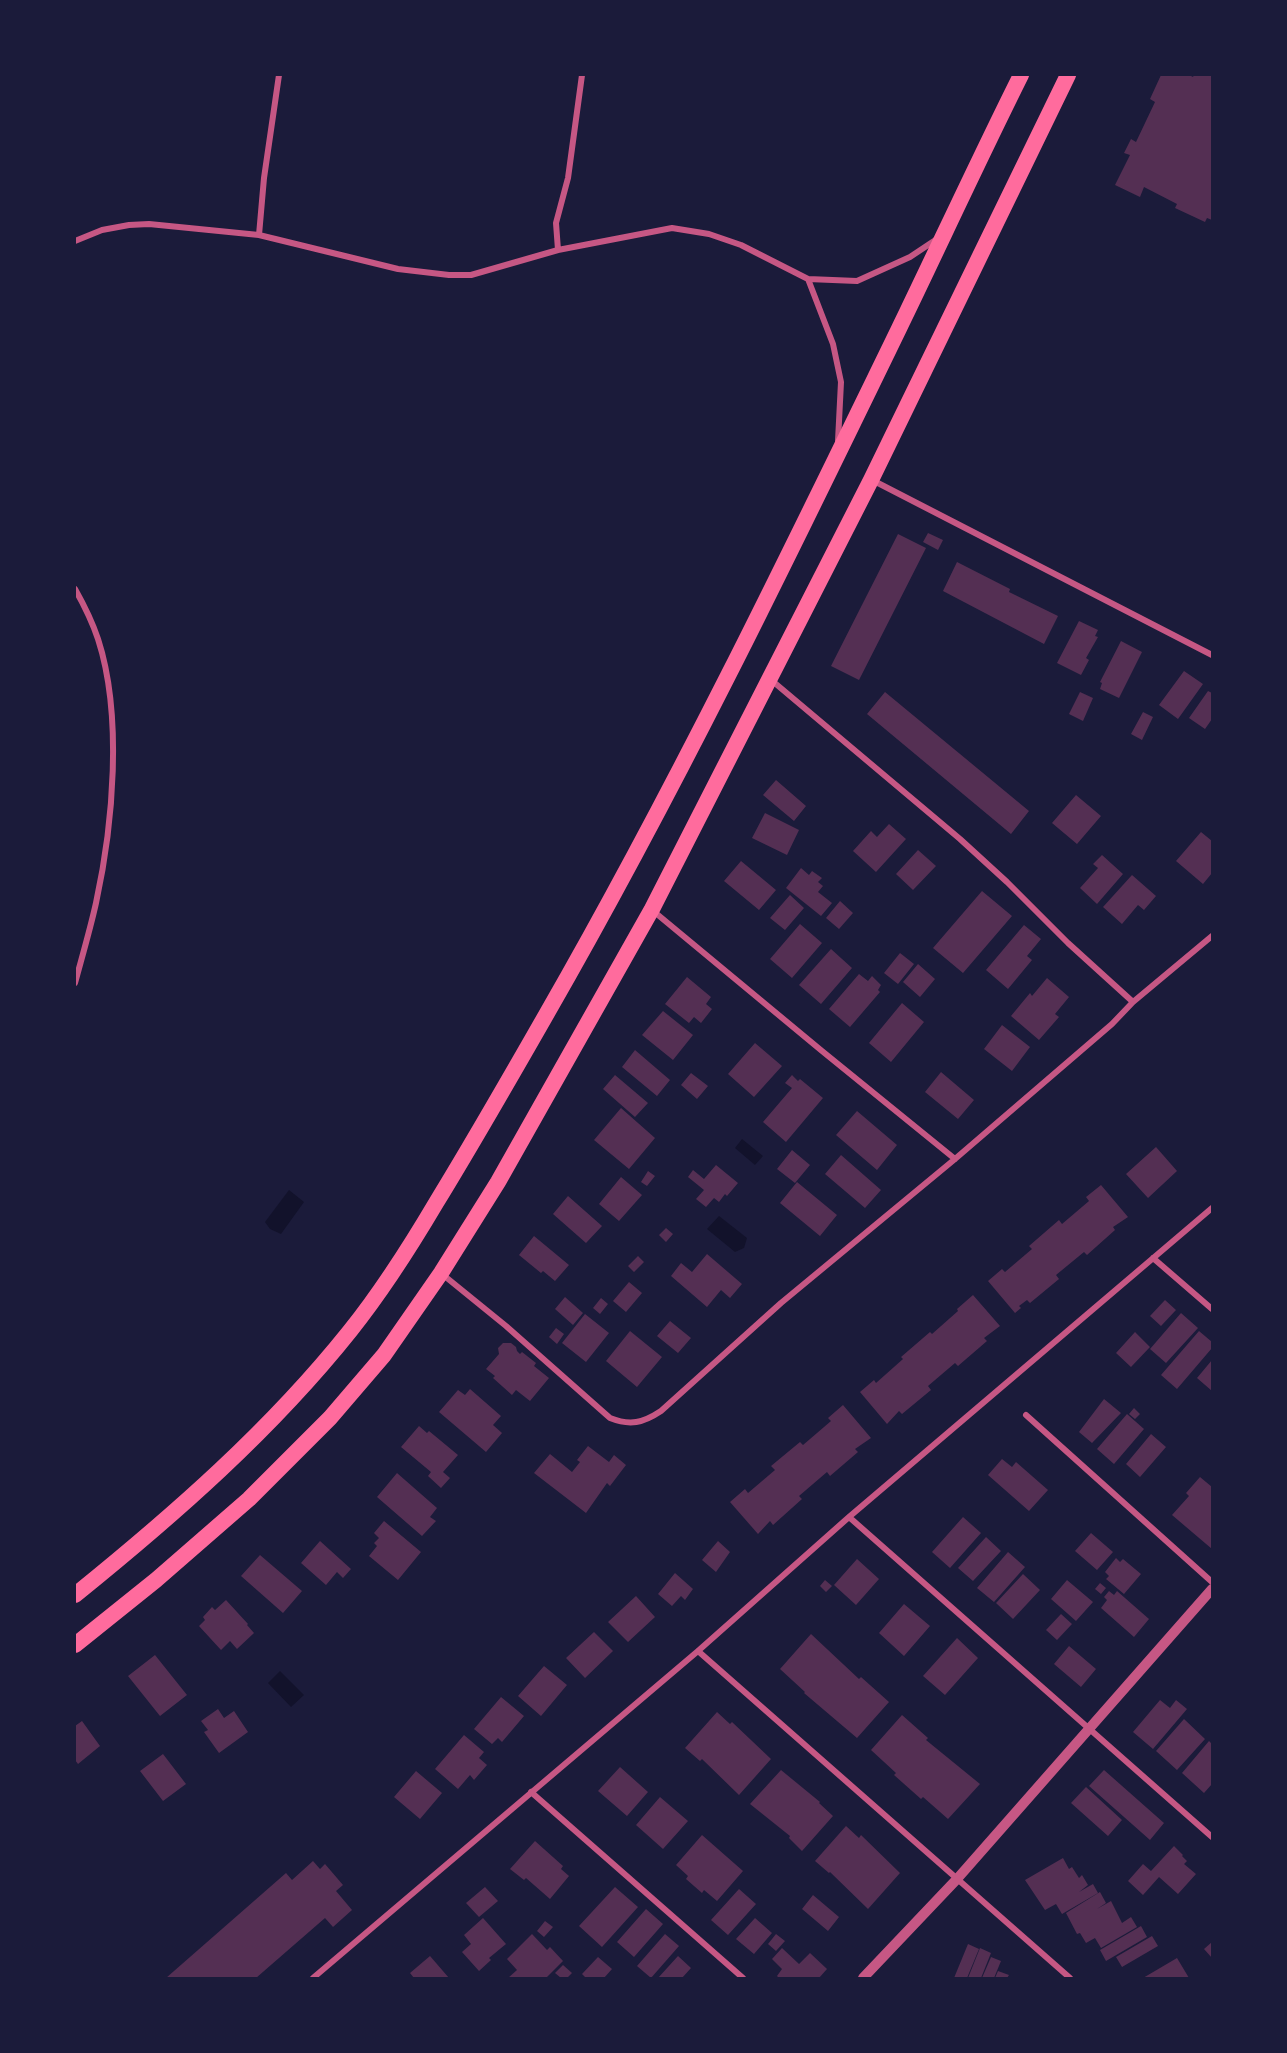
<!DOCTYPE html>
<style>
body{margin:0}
#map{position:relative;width:1287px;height:2053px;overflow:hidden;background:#1b1b3a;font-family:"Nunito Sans",sans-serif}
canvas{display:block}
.frame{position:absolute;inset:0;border:76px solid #1b1b3a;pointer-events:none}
</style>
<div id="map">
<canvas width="1287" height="2053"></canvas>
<div class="frame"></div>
</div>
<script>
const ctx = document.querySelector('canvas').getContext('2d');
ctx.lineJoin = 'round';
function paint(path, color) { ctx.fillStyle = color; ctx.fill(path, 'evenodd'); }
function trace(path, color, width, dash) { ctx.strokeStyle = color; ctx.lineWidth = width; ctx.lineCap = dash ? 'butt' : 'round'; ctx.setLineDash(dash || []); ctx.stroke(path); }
paint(new Path2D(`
 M742 1139 763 1156 755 1165 735 1148Z
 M289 1190 304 1202 281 1234 270 1229 265 1222Z
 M719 1216 747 1238 744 1248 735 1252 707 1229Z
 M280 1671 304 1695 291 1707 268 1683Z`), '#12122b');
paint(new Path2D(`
 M1161 75H1189L1193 77 1194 75H1212V220L1207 218 1205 222 1175 208 1177 204 1144 187 1140 197 1115 185 1130 155 1124 153 1131 139 1136 142 1155 102 1150 99Z
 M928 533 943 540 938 550 923 542Z
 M898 534 926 548 859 680 831 666Z
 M957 562 1010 589 1009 592 1058 616 1044 644 943 591Z
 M1079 621 1098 630 1095 636 1098 637 1086 658 1089 660 1081 675 1057 663Z
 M1121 641 1142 652 1119 698 1100 689 1102 683 1100 682Z
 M1184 671 1203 684 1178 719 1159 705Z
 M1208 691 1212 693V719L1205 729 1189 718Z
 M885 692 1029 811 1011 834 867 714Z
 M1080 692 1093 698 1083 721 1069 714Z
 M1143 712 1153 717 1142 740 1131 734Z
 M776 780 806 806 794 821 763 795Z
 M1076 795 1101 816 1077 844 1052 823Z
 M765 813 799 830 787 855 752 838Z
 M889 824 906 839 876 872 853 851 871 831 877 837Z
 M1201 832 1212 841V873L1203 884 1176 861Z
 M918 850 936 866 913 890 896 874Z
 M1102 855 1123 874 1097 904 1080 888 1098 868 1093 864Z
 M741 861 776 890 759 910 724 881Z
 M801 868 809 875 812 871 822 878 818 882 823 886 818 892 832 903 821 916 786 888Z
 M1132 875 1156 896 1144 910 1138 905 1122 924 1103 907Z
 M982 891 1012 916 963 973 933 948Z
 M790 895 804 908 785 930 770 918Z
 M840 901 853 913 839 929 826 918Z
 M800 924 822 943 792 978 770 959Z
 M1024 925 1041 939 1027 956 1032 960 1008 989 986 970Z
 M831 949 852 968 821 1004 799 985Z
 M900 953 914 964 898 984 884 973Z
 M918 964 935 979 920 997 903 982Z
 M859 974 868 981 872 976 881 985 878 990 880 992 850 1027 829 1009Z
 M687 977 711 997 706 1004 712 1009 701 1023 694 1017 689 1023 665 1004Z
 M1047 978 1069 997 1055 1014 1059 1017 1039 1040 1011 1016 1030 993 1032 996Z
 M902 1003 924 1022 891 1062 869 1043Z
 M663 1011 693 1035 673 1060 642 1035Z
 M1002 1025 1030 1047 1012 1071 984 1049Z
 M755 1043 782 1066 754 1097 728 1074Z
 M635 1050 670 1080 657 1096 622 1067Z
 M941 1072 974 1100 958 1119 925 1092Z
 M691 1073 708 1086 697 1099 681 1085Z
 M615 1075 648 1103 635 1117 603 1089Z
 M792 1075 798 1081 800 1079 823 1098 786 1142 763 1122 792 1088 785 1083Z
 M621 1108 655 1138 629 1169 594 1140Z
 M857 1111 897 1145 877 1170 836 1135Z
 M1156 1147 1177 1171 1148 1198 1126 1174Z
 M792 1150 810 1165 795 1183 777 1169Z
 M841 1155 881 1190 865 1208 825 1174Z
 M716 1165 738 1183 727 1196 725 1194 719 1202 714 1198 706 1207 696 1199 704 1190 688 1177 693 1170 704 1179Z
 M648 1171 655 1176 647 1186 641 1182Z
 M621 1177 642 1195 619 1221 599 1204Z
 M797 1182 837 1215 820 1236 780 1203Z
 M1101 1185 1128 1217 1113 1227 1115 1230 1087 1255 1084 1252 1056 1275 1059 1279 1030 1303 1027 1300 1019 1306 1021 1308 1015 1313 988 1281 1002 1269 1005 1272 1032 1249 1029 1246 1059 1220 1062 1224 1089 1201 1086 1197Z
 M568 1196 602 1226 586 1243 553 1214Z
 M666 1228 673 1234 666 1242 659 1235Z
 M534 1236 569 1265 555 1281 543 1271 541 1273 519 1255Z
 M707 1254 742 1284 730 1298 721 1290 707 1307 671 1276 681 1263 692 1272Z
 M638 1256 644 1262 634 1272 628 1266Z
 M629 1282 642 1293 626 1312 613 1301Z
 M973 1295 1000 1326 984 1338 987 1341 958 1366 955 1363 928 1386 931 1390 902 1414 899 1411 887 1424 860 1392 874 1380 876 1383 903 1359 901 1357 930 1332 932 1334 958 1311 957 1309Z
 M565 1297 583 1313 573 1325 555 1309Z
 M601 1298 608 1304 600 1314 593 1308Z
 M1165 1300 1176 1310 1161 1326 1150 1316Z
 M1181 1313 1198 1328 1166 1363 1150 1349Z
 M585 1314 609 1333 586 1362 562 1343Z
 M670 1321 691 1338 678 1353 657 1336Z
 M556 1328 564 1334 557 1344 549 1337Z
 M630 1331 662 1357 637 1387 606 1361Z
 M1199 1331 1212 1342V1348L1177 1389 1161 1375Z
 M1135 1332 1150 1347 1131 1367 1116 1353Z
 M503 1343H511L516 1347 517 1351 520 1354 522 1352 536 1363 534 1366 549 1378 530 1401 516 1390 512 1395 493 1378 495 1376 486 1369 499 1354 498 1348Z
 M1212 1360V1391L1197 1378Z
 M470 1389 501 1416 493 1425 502 1433 486 1452 439 1412 458 1390 465 1395Z
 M1104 1399 1121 1413 1092 1443 1079 1432Z
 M843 1405 871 1438 855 1449 858 1452 830 1476 827 1472 799 1496 802 1499 773 1525 770 1521 758 1534 730 1502 745 1489 748 1493 775 1470 771 1466 800 1442 803 1445 831 1421 828 1418Z
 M1134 1408 1140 1414 1135 1419 1129 1414Z
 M1127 1414 1144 1429 1114 1464 1097 1449Z
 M419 1426 427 1433 429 1431 458 1455 443 1472 450 1478 441 1488 428 1476 431 1472 401 1447Z
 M1151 1434 1166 1447 1140 1477 1126 1464Z
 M588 1446 609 1462 614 1455 626 1465 610 1486 607 1483 586 1513 534 1473 550 1454 572 1472 580 1462 577 1460Z
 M1002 1459 1012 1467 1016 1462 1048 1490 1029 1511 988 1475Z
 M397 1473 437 1508 430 1517 436 1521 422 1536 377 1497Z
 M1200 1477 1212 1487V1549L1172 1515 1189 1496 1186 1493Z
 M963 1517 981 1533 950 1568 932 1552Z
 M384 1521 421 1552 398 1580 369 1556 377 1546 374 1543 379 1538 374 1533Z
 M1091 1533 1113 1552 1097 1570 1075 1551Z
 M986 1537 1001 1551 973 1581 958 1568Z
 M320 1541 351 1569 343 1578 337 1572 326 1585 301 1563Z
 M718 1541 730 1552 716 1572 702 1560Z
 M1008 1552 1025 1567 994 1602 977 1588Z
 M260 1555 302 1591 283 1613 241 1576Z
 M1116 1558 1120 1562 1123 1559 1141 1574 1124 1594 1106 1579 1109 1576 1105 1572Z
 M857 1559 879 1579 856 1605 834 1585Z
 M675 1573 693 1589 685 1600 681 1596 672 1606 658 1594Z
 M1023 1574 1040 1590 1013 1619 996 1603Z
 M825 1580 832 1586 826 1592 820 1586Z
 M1067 1580 1093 1602 1076 1621 1051 1599Z
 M1100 1583 1106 1588 1101 1594 1095 1589Z
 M1109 1591 1114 1595 1117 1591 1149 1619 1134 1637 1101 1608 1107 1600 1104 1597Z
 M636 1596 655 1617 628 1642 608 1622Z
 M226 1600 248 1624 247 1625 254 1633 237 1649 230 1641 221 1650 199 1626 205 1620 203 1617 212 1607 215 1610Z
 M904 1604 930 1626 904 1656 879 1633Z
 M1061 1614 1072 1624 1057 1640 1046 1630Z
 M594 1632 613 1651 585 1678 566 1658Z
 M811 1634 859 1679 861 1677 889 1702 857 1738 804 1693 805 1692 780 1669Z
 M957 1638 978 1658 945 1695 923 1676Z
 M1069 1646 1096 1669 1081 1687 1054 1664Z
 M155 1655 187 1695 160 1716 128 1676Z
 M544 1666 567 1685 541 1716 518 1696Z
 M501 1697 524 1716 502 1742 498 1738 492 1744 474 1729Z
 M1160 1700 1170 1708 1176 1700 1187 1709 1153 1749 1133 1732Z
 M218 1709 224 1718 234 1711 248 1732 219 1753 204 1732 208 1730 201 1721Z
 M717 1712 730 1724 732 1722 771 1759 739 1795 702 1759 700 1761 685 1748Z
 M902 1715 928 1738 926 1740 980 1784 948 1819 923 1797 921 1799 894 1775 896 1773 871 1750Z
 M1184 1719 1205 1739 1177 1770 1156 1751Z
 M82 1721 100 1746 78 1764 75 1760V1726Z
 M464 1735 484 1752 479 1758 487 1765 474 1780 470 1775 458 1789 435 1769Z
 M1209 1741 1212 1744V1784L1204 1793 1182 1773Z
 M163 1754 186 1784 163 1801 140 1771Z
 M620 1767 648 1792 627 1816 598 1791Z
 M781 1770 820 1802 819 1803 833 1816 802 1851 789 1838 790 1836 750 1804Z
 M1104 1770 1164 1823 1150 1840 1089 1786Z
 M416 1771 442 1793 420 1819 394 1797Z
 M1086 1787 1122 1820 1108 1836 1071 1803Z
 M660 1797 688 1821 663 1849 636 1825Z
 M846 1826 859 1838 861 1835 900 1873 868 1909 830 1872 829 1873 815 1861Z
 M702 1835 743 1871 717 1901 704 1890 702 1893 686 1879 688 1876 676 1865Z
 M535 1841 563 1866 561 1869 569 1876 550 1899 526 1878 524 1880 510 1869Z
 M1174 1846 1183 1855 1182 1856 1187 1861 1184 1864 1196 1874 1178 1894 1159 1877 1143 1895 1128 1881 1143 1864 1151 1871Z
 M1063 1858 1069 1869 1072 1867 1079 1878 1082 1875 1088 1885 1079 1892 1093 1884 1098 1893 1062 1914 1056 1904 1045 1910 1025 1880Z
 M313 1861 320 1869 325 1864 343 1885 336 1891 352 1910 333 1927 325 1918 256 1978H166L286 1873 292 1880Z
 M485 1887 498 1901 479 1917 466 1903Z
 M615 1887 638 1907 602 1947 579 1926Z
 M739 1889 756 1904 728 1935 711 1920Z
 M1100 1892 1106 1903 1097 1909 1111 1901 1122 1923 1131 1917 1137 1927 1101 1948 1095 1938 1086 1943 1080 1933 1077 1934 1066 1913Z
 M813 1895 839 1917 828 1931 802 1909Z
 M646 1909 663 1924 634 1957 617 1942Z
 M483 1918 506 1944 489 1958 491 1960 479 1971 462 1952 471 1944 464 1935Z
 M755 1918 772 1933 754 1954 736 1939Z
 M545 1921 553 1927 544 1937 537 1931Z
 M1141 1926 1147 1937 1106 1961 1100 1950Z
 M532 1934 547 1950 550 1947 563 1961 546 1978H508L517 1970 507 1959Z
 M665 1934 679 1946 651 1978 637 1966Z
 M776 1934 785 1941 776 1951 768 1944Z
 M1152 1936 1158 1946 1122 1967 1116 1957Z
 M1212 1942V1958L1204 1949Z
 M968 1944 979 1949 967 1978H954Z
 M782 1948 799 1964 810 1953 827 1969 819 1978H779L777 1976 782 1969 772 1959Z
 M980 1948 991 1953 981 1978H968Z
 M430 1956 449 1978H414L410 1973Z
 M678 1956 691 1968 682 1978H658Z
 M598 1957 612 1969 604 1978H586L582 1974Z
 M991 1957 1001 1961 994 1978H982Z
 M1177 1958 1189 1978H1143Z
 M563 1965 572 1973 567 1978H561L555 1973Z
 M998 1971 1009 1975 1007 1978H995Z`), '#542f53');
trace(new Path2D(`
 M259 235 264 178 279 75
 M75 241 102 230 129 225 149 224 259 235 398 269 449 275H471L558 250 672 228 709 234 741 245 808 279 857 281 910 257 937 239
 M558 250 556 223 568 178 582 75
 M808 279 833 344 841 382 838 441
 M874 481 1212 655
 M75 589C84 605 92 621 98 639 123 716 113 825 96 903 90 930 82 957 75 983
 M770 679 960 839 1007 882 1068 943 1133 1002
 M652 910 822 1051 955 1159
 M1153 1258 1212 1309
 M442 1274 506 1326 610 1418C630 1426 643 1423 661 1411L781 1303 955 1159 1112 1024 1133 1002 1212 936
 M1026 1415 1212 1582
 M849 1517 1212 1837
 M698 1651 1070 1978
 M531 1792 743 1978
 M313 1978 698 1651 849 1517 1212 1208`), '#c65784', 6);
trace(new Path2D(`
 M863 1978 957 1879 1212 1589`), '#c65784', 10);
trace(new Path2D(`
 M75 1595C174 1515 271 1430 350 1331 382 1291 410 1247 436 1203 474 1141 510 1078 546 1015 677 787 792 549 907 312 945 233 982 153 1021 75
 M75 1645 156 1580 249 1499 330 1418 384 1355 441 1273 498 1182 652 909 871 480 1068 75`), '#ff6b9d', 16);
</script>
